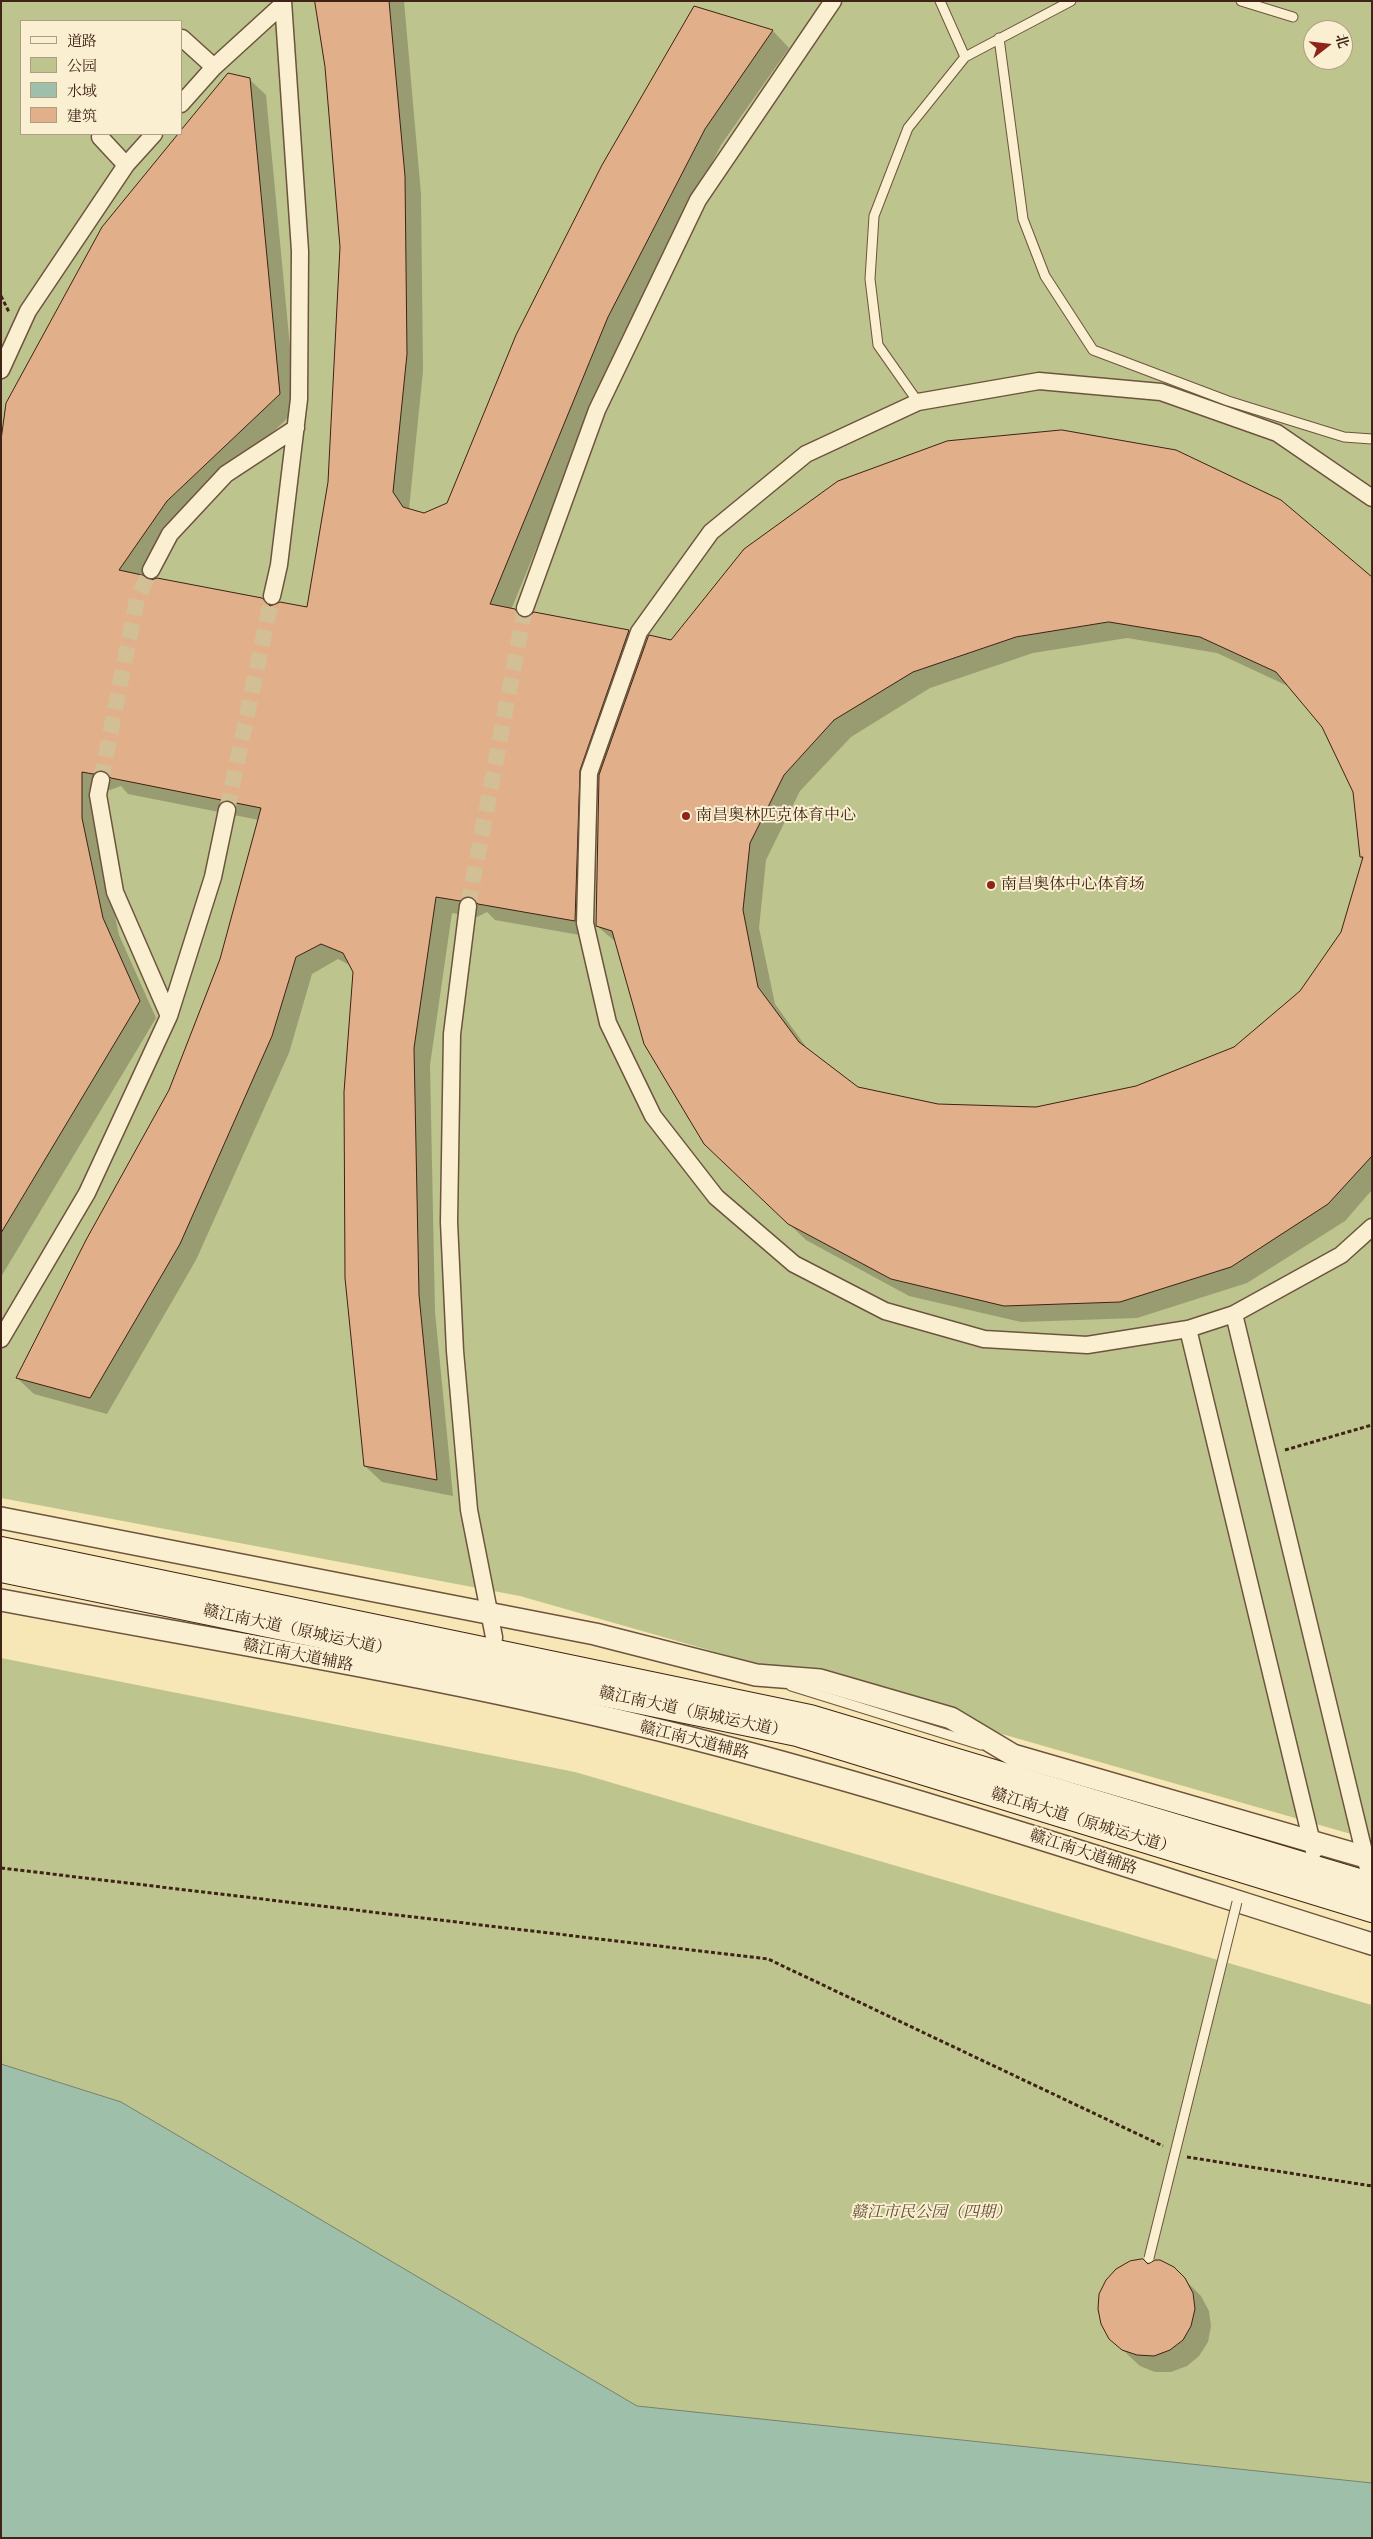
<!DOCTYPE html>
<meta charset="utf-8">
<style>
body{margin:0}
#map{position:relative;width:1373px;height:2539px;overflow:hidden;background:#f7e6b6;font-family:"Libre Bodoni","Noto Serif SC",serif}
canvas{display:block}
.frame{position:absolute;inset:0;border:2px solid #3f2316;pointer-events:none}
.legend{position:absolute;left:20px;top:20px;width:162px;height:115px;box-sizing:border-box;background:#faefd0;border:1px solid #af9d86;margin:0;padding:6px 9px;list-style:none;font-size:15px;color:#3f2316}
.legend li{display:flex;align-items:center;gap:10px;height:25px}
.legend b{width:25px;border:1px solid #af9d86}
.north{position:absolute;left:1303px;top:20px;width:50px;height:50px;box-sizing:border-box;background:#faefd0;border:1px solid #af9d86;border-radius:50%;rotate:74deg;font-size:14px;font-weight:700;line-height:20px;text-align:center;color:#3f2316}
.north::after{content:'';display:block;margin:auto;width:18px;height:22px;background:#8f2418;clip-path:polygon(50% 0,100% 100%,50% 72%,0 100%)}
</style>
<div id="map">
<canvas width="1373" height="2539"></canvas>
<div class="frame"></div>
<ul class="legend">
<li><b style="height:6px;background:#faefd0"></b>道路</li>
<li><b style="height:14px;background:#bec48d"></b>公园</li>
<li><b style="height:14px;background:#9ec0aa"></b>水域</li>
<li><b style="height:14px;background:#e1af89"></b>建筑</li>
</ul>
<div class="north">北</div>
</div>
<script>
const ctx = document.querySelector('canvas').getContext('2d');
ctx.lineJoin = 'round';
function paint(path, color) { ctx.fillStyle = color; ctx.fill(path, 'evenodd'); }
function trace(path, color, width, dash) { ctx.strokeStyle = color; ctx.lineWidth = width; ctx.lineCap = dash ? 'butt' : 'round'; ctx.setLineDash(dash || []); ctx.stroke(path); }
function write(font, color, halo, rows, align = 'center') {
  ctx.font = font + ' "Libre Bodoni","Noto Serif SC",serif'; ctx.lineWidth = 4; ctx.setLineDash([]); ctx.textBaseline = 'middle'; ctx.strokeStyle = halo; ctx.fillStyle = color; for (const [text, x, y, turn = 0] of rows) {
    ctx.save(); ctx.translate(x, y); ctx.rotate((+turn || 0) * Math.PI / 180); ctx.textAlign = isNaN(turn) ? turn : align; if (halo) ctx.strokeText(text, 0, 0); ctx.fillText(text, 0, 0); ctx.restore();
  }
}
paint(new Path2D(`
 M1 1H1372V1840L520 1596 1 1498ZM21 21H181V134H21ZM1313 30H1343V60H1313Z
 M1 1658 575 1772 1372 2005V2538H880L1 2207Z`), '#bec48d');
const water = new Path2D(`
 M1 2064 121 2102 637 2406 1372 2483V2538H1Z`);
paint(water, '#9ec0aa');
trace(water, '#78816f', 1);
paint(new Path2D(`
 M316 1H404L421 194 423 371 409 509 424 514 448 504 695 7 773 31 789 48 721 145 624 334 511 610 523 619 628 631 645 648 671 641 1372 579V1190L1345 1221 1247 1283 1137 1318 1021 1322 909 1296 806 1240 722 1160 617 943 597 926 600 775 596 787 591 937 495 920 487 912 477 917 452 913 430 1065 435 1312 453 1496 382 1482 365 1466 354 972 350 965 338 959 312 974 289 1053 196 1260 107 1414 34 1394 17 1378 170 1091 221 959 259 820 128 794 121 786 110 790 98 787V835L119 935 156 1018 1 1277V450L103 228 180 134 249 79 266 95 296 410 183 518 143 576 151 581 270 607 308 608 329 482 341 247 326 67ZM1127 638 1217 653 1290 687 1323 726 1355 792 1362 864 1342 932 1301 992 1234 1048 1136 1087 1036 1108 938 1106 858 1088 809 1051 775 1004 759 928 766 860 800 791 851 737 930 688 1033 653Z
 M1148 2266 1184 2279 1201 2296 1209 2311 1211 2326 1208 2342 1199 2356 1187 2366 1171 2372H1155L1140 2366 1110 2338Z`), '#0003');
const building = new Path2D(`
 M315 1H389L405 176 407 354 393 492 403 507 424 513 447 503 516 335 602 165 694 6 773 30 705 129 608 317 490 604 515 609 522 618H527L534 612 629 630 580 770 575 921 478 904 470 896 460 901 436 897 414 1048 419 1295 437 1480 364 1466 345 1278 344 1092 353 972 343 953 321 944 296 957 272 1036 180 1244 90 1398 16 1378 86 1240 169 1090 220 959 261 808 111 778 103 770 93 774 82 772V818L103 918 140 1001 1 1233V440L6 403 102 227 178 134H181V130L228 73 250 78 280 394 167 501 119 570 142 575 151 580 157 578 262 598 270 606 280 602 307 607 328 482 340 247 325 67Z
 M1062 430 1176 450 1281 500 1372 577V1156L1328 1204 1231 1267 1120 1302 1004 1306 891 1279 788 1224 704 1144 644 1044 612 931 596 926 599 775 648 637 649 635 671 640 744 549 838 481 947 441ZM1109 622 1200 637 1276 672 1322 727 1353 792 1360 857H1363L1341 932 1300 991 1234 1047 1136 1086 1036 1107 938 1104 858 1087 799 1042 758 987 743 910 750 843 784 775 834 720 913 672 1016 637Z
 M1143 2259 1148 2264 1155 2260H1160L1174 2267 1185 2278 1193 2293 1195 2309 1191 2326 1183 2340 1170 2350 1154 2356 1137 2355 1122 2350 1109 2339 1101 2324 1098 2309 1099 2294 1106 2280 1116 2269 1130 2261Z`);
paint(building, '#e1af89');
trace(building, '#3f2316', 1);
trace(new Path2D(`
 M101 780 137 599 151 570
 M227 810 272 596
 M468 906 525 608`), '#d2bf96', 16, [16, 8]);
const service = new Path2D(`
 M1241 1 1293 17
 M999 38 1023 219 1045 276 1093 350 1228 401 1344 437 1372 439
 M965 57 1071 1
 M918 402 878 345 870 279 874 216 908 128 965 57 940 1
 M791 1686 981 1745`);
const minor = new Path2D(`
 M182 38 214 67
 M181 104 214 67 283 4
 M100 137 126 165
 M1 370 28 311 126 165 154 134
 M1372 498 1277 433 1161 392 1039 381 918 402 806 454 711 532 639 632 589 773 585 923 608 1023 653 1116 716 1197 794 1264 885 1311 984 1339 1087 1345 1188 1329 1234 1314 1341 1255 1372 1227
 M151 570 170 534 226 474 296 428
 M272 596 279 565 299 399 300 251 283 1
 M525 608 597 410 698 200 833 1
 M101 780 98 795 115 892 169 1016
 M468 906 452 1034 449 1222 455 1351 469 1510 494 1637 492 1661
 M1234 1314 1372 1885
 M1188 1329 1314 1851
 M1 1339 87 1193 169 1016 213 877 227 810`);
const tertiary = new Path2D(`
 M1 1518 595 1634 756 1675 820 1680 951 1718 1013 1755 1372 1859
 M1 1600C231 1643 464 1680 691 1738 921 1797 1146 1873 1372 1944`);
const secondary = new Path2D(`
 M1 1549 810 1717 1372 1885
 M1 1570 797 1734 1372 1910`);
trace(service, '#6d543e', 11);
trace(minor, '#6d543e', 19);
trace(tertiary, '#6d543e', 24);
trace(secondary, '#3f2316', 26);
trace(new Path2D(`
 M1 296 9 312
 M1285 1450 1372 1425
 M1 1868 768 1959 1163 2146
 M1187 2157 1372 2186`), '#3f2316', 3, [4, 2.5]);
trace(service, '#faefd0', 9);
trace(minor, '#faefd0', 16);
trace(tertiary, '#faefd0', 21);
trace(secondary, '#faefd0', 24);
const serviceBridge = new Path2D(`
 M1149 2258 1237 1902`);
trace(serviceBridge, '#6d543e', 11, []);
trace(serviceBridge, '#faefd0', 9);
for (const [x, y, r, color] of [
 [686,816,5,"#8f2418"],
 [991,885,5,"#8f2418"]
]) { const dot = new Path2D(); dot.arc(x, y, r, 0, 2 * Math.PI); ctx.fillStyle = color; ctx.fill(dot); trace(dot, '#faefd0', 2); }
write('16px', '#3f2316', '#faefd0', [
 ["南昌奥林匹克体育中心",696,816],
 ["南昌奥体中心体育场",1001,885]
], 'left');
write('16px', '#3f2316', '#faefd0', [
 ["赣江南大道（原城运大道）",297,1631,12],
 ["赣江南大道辅路",298,1656,11],
 ["赣江南大道（原城运大道）",693,1713,12],
 ["赣江南大道辅路",694,1741,14],
 ["赣江南大道（原城运大道）",1083,1822,17],
 ["赣江南大道辅路",1083,1853,18]
]);
write('italic 16px', '#5f4b34', '#faefd0', [
 ["赣江市民公园（四期）",931,2213]
]);
</script>
